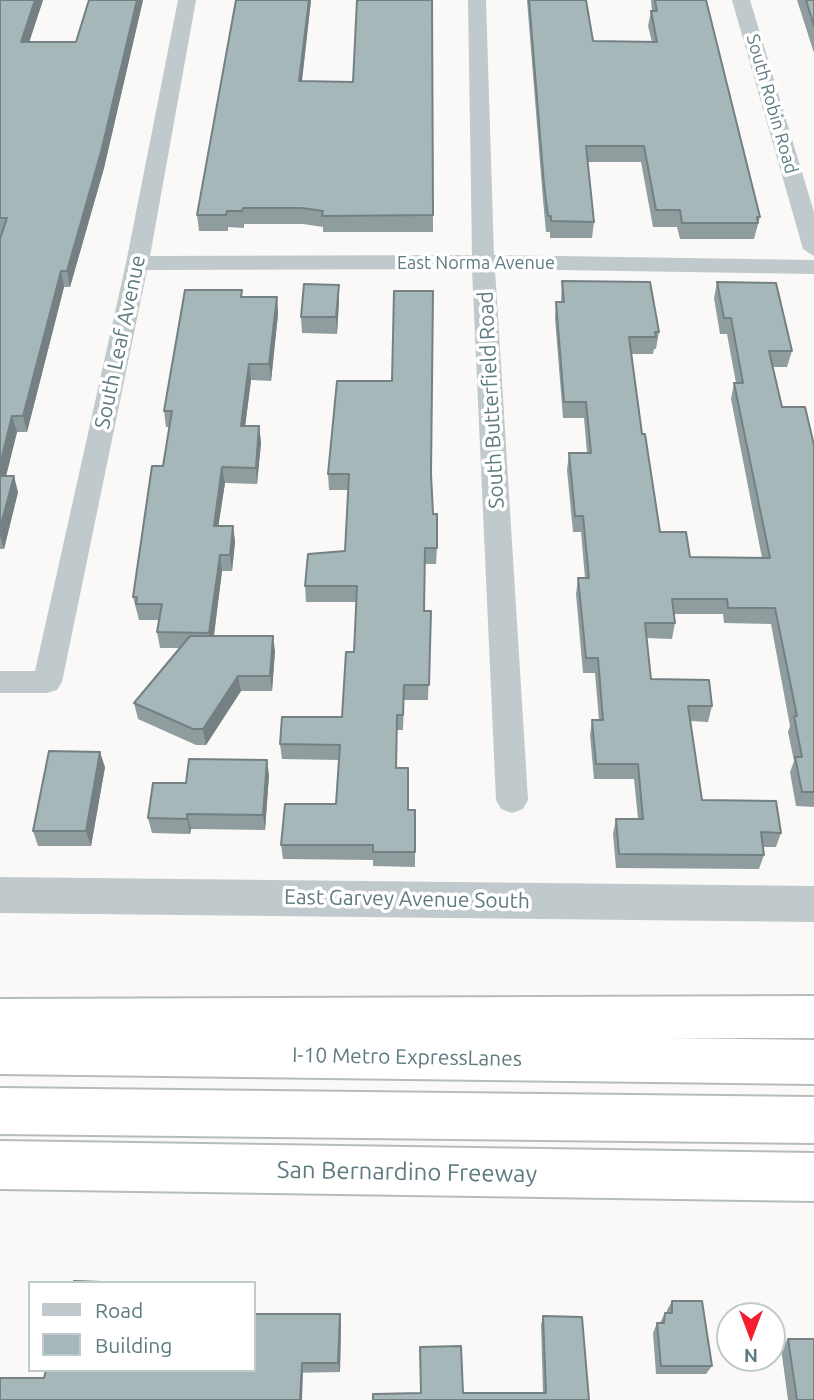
<!DOCTYPE html>
<style>
body{margin:0}
#map{position:relative;width:814px;height:1400px;overflow:hidden;background:#faf9f8;font-family:Ubuntu,sans-serif}
canvas{display:block}
.legend{position:absolute;left:28px;top:1281px;width:228px;height:91px;box-sizing:border-box;background:#fff;border:2px solid #bfcacc;margin:0;padding:9px 12px;list-style:none;font-size:21px;color:#5e7b80}
.legend li{display:flex;align-items:center;gap:14px;height:35px}
.legend b{width:35px;border:2px solid #bfcacc}
.north{position:absolute;left:716px;top:1302px;width:70px;height:70px;box-sizing:border-box;background:#fff;border:2px solid #bfcacc;border-radius:50%;rotate:180deg;font-size:19px;font-weight:700;line-height:28px;text-align:center;color:#5e7b80}
.north::after{content:'';display:block;margin:auto;width:24px;height:32px;background:#f41e30;clip-path:polygon(50% 0,100% 100%,50% 72%,0 100%)}
</style>
<div id="map">
<canvas width="814" height="1400"></canvas>
<ul class="legend">
<li><b style="height:9px;background:#c0c9cb"></b>Road</li>
<li><b style="height:19px;background:#a6b7b9"></b>Building</li>
</ul>
<div class="north">N</div>
</div>
<script>
const ctx = document.querySelector('canvas').getContext('2d');
ctx.lineJoin = 'round';
function trace(path, color, width, dash) { ctx.strokeStyle = color; ctx.lineWidth = width; ctx.lineCap = dash ? 'butt' : 'round'; ctx.setLineDash(dash || []); ctx.stroke(path); }
function paint(path, color) { ctx.fillStyle = color; ctx.fill(path, 'evenodd'); }
function write(font, color, halo, rows, align = 'center') {
  ctx.font = font + ' Ubuntu,sans-serif'; ctx.lineWidth = 7; ctx.setLineDash([]); ctx.textBaseline = 'middle'; ctx.strokeStyle = halo; ctx.fillStyle = color; for (const [text, x, y, turn = 0] of rows) {
    ctx.save(); ctx.translate(x, y); ctx.rotate((+turn || 0) * Math.PI / 180); ctx.textAlign = isNaN(turn) ? turn : align; if (halo) ctx.strokeText(text, 0, 0); ctx.fillText(text, 0, 0); ctx.restore();
  }
}
const motorway = new Path2D(`
 M814 996V1038H670L814 1040V1084L0 1074V999Z
 M0 1088 814 1097V1143L0 1134Z
 M0 1141 814 1153V1201L0 1189Z`);
trace(motorway, '#b4bcbe', 4);
paint(new Path2D(`
 M178 0H196L150 256 472 255 468 0H486L494 255 814 260V274L495 269 528 800 523 809 512 813 501 809 496 800 472 269 147 270 62 682 57 690 47 693H0V671H35L126 263Z
 M732 0H750L814 212V256L803 249Z`), '#c0c9cb');
paint(new Path2D(`
 M0 877 814 886V922L0 913Z`), '#c0c9cb');
paint(motorway, '#fff');
paint(new Path2D(`
 M0 0H43L29 42H76L89 0H143L104 168 70 287H64L27 432H17L6 476 18 492 4 549H0V239L1 235H0Z
 M236 0H311L302 81 353 82 432 0 433 232H323V227L303 224H244V228L228 227V231H199L197 215Z
 M527 0H586L593 41 652 42 648 26 651 11H652L651 0H706L760 217 754 239H680L677 227H653L641 162H587L594 222 592 238H550V232H546L543 200Z
 M797 0H814V53Z
 M562 281 659 332 656 349H654L653 354H631L642 434 660 532 690 557 762 558 731 399 734 383H736L727 334H720L714 298 717 282 792 351 787 367H773L782 407 814 445V807L796 806 790 772 794 761 788 732 790 726 771 624 724 623 723 614H674L675 623 672 639 646 638 651 679 712 706 708 722 690 721 702 800 781 833 776 847H763L764 855 759 869 616 868 613 834 616 819H638L634 779H594L590 735 592 720H599L595 673H583L576 594 578 578H585L581 532H573L567 470 569 453H587L584 418H563L555 318 556 302H561Z
 M339 285V301L337 334 302 333 301 317Z
 M243 297H277L278 314 271 381 251 380 245 426H259L261 443 257 484 225 483 218 526H233L235 542 232 571H222L214 636 275 651 272 691H241L206 745H196L138 719 134 703 179 648H160L157 632 159 620H139L133 597 163 466 169 427H166L164 411Z
 M328 474H431L433 514 437 548 436 564H425L424 611H431L428 700H404L403 730H397L396 768 408 810H415V867L373 866V860L283 859 281 845 336 804 339 760 282 759 280 744 342 717 354 652 356 602H306L305 586 345 551 348 490H329Z
 M105 767 91 846H38L33 831Z
 M269 775 265 830 191 829 190 834 152 833 148 818 186 783Z
 M672 1301 712 1366 706 1374H656L653 1333 657 1323H660L665 1313H667V1310Z
 M543 1316 589 1400 463 1393H543L541 1325Z
 M341 1323 340 1372 44 1378 254 1370Z
 M788 1339 814 1400H788L781 1348Z`), '#8f9d9f');
paint(new Path2D(`
 M35 0H43L24 58 21 42Z
 M137 0H143L104 168 70 287 67 271Z
 M309 0H311L300 97 299 81Z
 M61 271 64 287 27 432 23 416Z
 M339 285V301L337 334 336 317Z
 M277 297 278 314 271 381 269 364Z
 M249 364 251 380 243 443 241 426Z
 M12 416 17 432 2 492 0 487V464Z
 M259 426 261 443 257 484 256 468Z
 M222 467 225 483 216 542 214 526Z
 M14 476 18 492 4 549 0 536V528Z
 M233 526 235 542 232 571 230 555Z
 M220 555 222 571 212 649 209 633Z
 M273 636 275 651 272 691 270 676Z
 M238 676 241 691 206 745 203 729Z
 M100 752 105 767 91 846 86 831Z
 M267 760 269 775 265 830 263 815Z
 M187 814 191 829 190 834 187 819Z
 M340 1314 341 1323 340 1372 338 1363Z
 M302 1363 303 1372 302 1400H300Z`), '#748082');
const building = new Path2D(`
 M0 0H35L21 42H76L89 0H137L101 152 67 271H61L23 416H12L0 464V239L7 218H0Z
 M236 0H309L299 81 353 82 357 0H432L433 215 322 216 323 211 302 208H243L242 211H227L226 215H197Z
 M529 0H586L593 41 657 42 651 11H657L655 0H706L760 217H757L758 223H682L680 210H656L644 146H586L594 222 551 221V216H548L544 184Z
 M806 0H814V26Z
 M562 281 650 282 659 332H655L656 337H629L642 434H645L660 532H686L690 557 770 558 734 383H743L731 318H724L717 282 776 283 792 351H769L782 407H805L814 445V792H802L795 757H802L794 716H797L775 608H728L727 599H672L675 623H645L651 679 709 680 712 706H688L702 800 776 801 781 833 761 832 764 855 619 854 616 819H643L638 764H596L592 720H603L598 658H586L578 578H589L583 516H575L569 453H591L586 402H564L556 302H564Z
 M304 284 339 285 336 317H301Z
 M185 290H242L241 297H277L269 364H249L241 426H259L256 468 222 467 214 526H233L230 555H220L209 633 157 632 162 604H136L137 597H133L152 466H163L172 411H164Z
 M394 291H433L431 474 433 514H437V548H425L424 611H431L429 685H404L403 715H397L396 768H408V810H415V852H373V845H281L285 804H336L340 745 280 744 282 717H342L346 652H354L357 586H305L308 554 345 551 349 474H328L337 381H392Z
 M0 476H14L0 528Z
 M190 636H273L270 676H238L203 729H193L134 703Z
 M49 751 100 752 86 831H33Z
 M189 759 267 760 263 815 187 814V819L148 818 153 783H186Z
 M74 1281 102 1282V1283H74Z
 M672 1301H702L712 1366H661L657 1323H664L665 1313H672Z
 M254 1314H340L338 1363H302L300 1400H0V1378H44L46 1370H254Z
 M543 1316 582 1317 589 1400H373V1394L421 1393 420 1347 461 1346 463 1393H546Z
 M788 1339H814V1400H797Z`);
paint(building, '#a6b7b9');
trace(building, '#748082', 2);
write('18px', '#5e7b80', '#fff', [
 ["South Robin Road",772,104,74],
 ["East Norma Avenue",476,263]
]);
write('21px', '#5e7b80', '#fff', [
 ["South Leaf Avenue",120,342,-78],
 ["South Butterfield Road",491,400,-93],
 ["East Garvey Avenue South",407,899,1],
 ["I-10 Metro ExpressLanes",407,1057,1]
]);
write('24px', '#5e7b80', '#fff', [
 ["San Bernardino Freeway",407,1172,1]
]);
</script>
